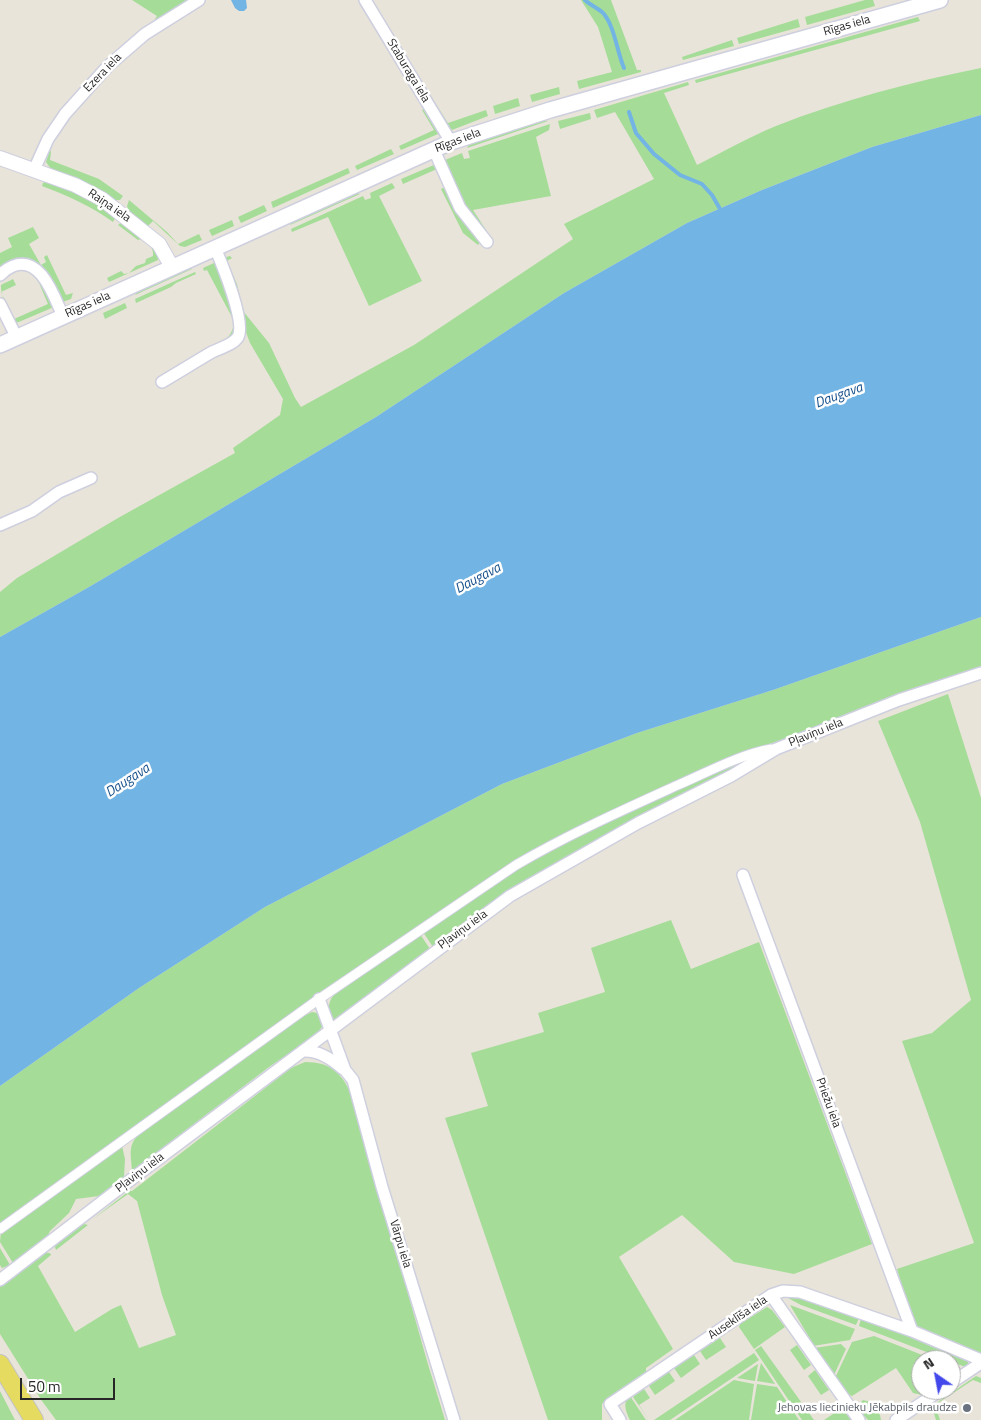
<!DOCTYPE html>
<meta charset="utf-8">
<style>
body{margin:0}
#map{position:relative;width:981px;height:1420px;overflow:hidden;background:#e8e4d9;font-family:"Titillium Web",sans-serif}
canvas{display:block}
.north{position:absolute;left:911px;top:1350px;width:50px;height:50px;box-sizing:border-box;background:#fff;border:1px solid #a9a9a9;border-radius:50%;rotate:327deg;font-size:14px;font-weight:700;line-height:20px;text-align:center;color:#272727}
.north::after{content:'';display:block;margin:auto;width:18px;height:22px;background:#4348eb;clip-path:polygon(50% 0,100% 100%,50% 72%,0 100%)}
.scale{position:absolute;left:20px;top:1378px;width:95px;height:22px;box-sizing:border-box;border:2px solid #272727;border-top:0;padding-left:6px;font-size:15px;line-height:18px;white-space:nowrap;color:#272727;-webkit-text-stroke:4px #fff;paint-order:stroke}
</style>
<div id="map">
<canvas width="981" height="1420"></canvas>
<div class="north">N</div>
<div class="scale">50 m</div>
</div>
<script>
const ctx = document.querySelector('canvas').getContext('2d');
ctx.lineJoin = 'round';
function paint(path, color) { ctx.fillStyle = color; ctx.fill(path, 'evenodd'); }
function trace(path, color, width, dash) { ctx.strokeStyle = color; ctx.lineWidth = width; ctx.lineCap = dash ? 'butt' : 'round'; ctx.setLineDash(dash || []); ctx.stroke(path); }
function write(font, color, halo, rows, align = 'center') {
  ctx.font = font + ' "Titillium Web",sans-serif'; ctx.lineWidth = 5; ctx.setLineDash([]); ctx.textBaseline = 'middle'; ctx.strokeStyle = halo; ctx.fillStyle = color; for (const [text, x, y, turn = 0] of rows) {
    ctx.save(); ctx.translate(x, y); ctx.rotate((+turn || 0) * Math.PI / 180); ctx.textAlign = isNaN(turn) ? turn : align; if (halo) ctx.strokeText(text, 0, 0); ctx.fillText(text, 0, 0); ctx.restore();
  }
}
paint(new Path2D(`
 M132 0H190L168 14 156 19H155L157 16Z
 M581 0H611L637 70H641V72L579 89 577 81 612 72 598 27Z
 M865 0H873L875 6 807 25 805 17Z
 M918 17 920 21 696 83 695 80Z
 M798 19 800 27 739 44 737 38Z
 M394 38 448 123 486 110 488 116 452 130 449 127Z
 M732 40 734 46 683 60 682 57Z
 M981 68V115L872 147 762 190 687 223 564 293 376 417 89 587 0 637V592L17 578 118 518 235 453 233 448 280 415 283 399 250 343 244 327 227 263 226 257 230 256 232 258 227 261 237 284 243 311 269 343 295 398 301 407 414 345 573 239 564 224 654 179 615 112 597 118 594 110 688 82 689 85 664 93 697 165C723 152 749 137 776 126 842 100 911 82 981 68Z
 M559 87 560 94 532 102 530 95Z
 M518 98 520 106 495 114 493 106Z
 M426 108 439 131 438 134 401 150 399 146 434 130 422 110Z
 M590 113 591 119 560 129 558 121Z
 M542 120 548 121 467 148 469 144Z
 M550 124 549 130 536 137 551 196 473 210 490 236 487 237 469 216 446 166 445 160 462 153 464 159 470 158 468 151Z
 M50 149 51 152 50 160 99 179 123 196 120 200H115L85 183 51 169 46 162Z
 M391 149 394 154 357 170 355 166Z
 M434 165 437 169 403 184 401 179Z
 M348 168 350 173 273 208 271 202Z
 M46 181 80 193 116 216 113 222C91 206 68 196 42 186L43 183Z
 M392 183 395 188 379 196 422 281 369 306 328 217 292 232 291 229 363 196 365 200 371 198 370 193Z
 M445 187 480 242 478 245 463 233 441 189Z
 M357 193 360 194 290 225 294 220Z
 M129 200 167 232 178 244 199 234 202 240 185 247 180 246 153 221 148 226 129 212 127 206Z
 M264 205 267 211 241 223 238 217Z
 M232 220 234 226 212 236 209 230Z
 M122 222C134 231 158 243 158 260L109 282 107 278 121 271 124 274 129 273 136 266 145 263 146 259 153 256C154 246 147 244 141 239L138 240 118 225Z
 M33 227 39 238 29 244 41 265 46 262 44 257 47 255 66 295 73 293 71 299 62 302C45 276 35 241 0 267V253L12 247 8 238Z
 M214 263C227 280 237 314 234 335L202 353C218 343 233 341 234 321L207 270 204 271 203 268Z
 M191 268 192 269 135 295 138 291Z
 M195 272 196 274 176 283 171 287 136 303 135 299Z
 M33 274 37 275 54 307 14 324C10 317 0 293 1 285 4 283 10 281 13 279L16 285 1 292 14 319 48 304 36 276 34 277Z
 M125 303 127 308 105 319 103 313Z
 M981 617V667L734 757 560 836 0 1223V1086L139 988 265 907 502 784 637 733 773 690Z
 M948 694 981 798V1353L919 1329 911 1316 897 1269 974 1243 902 1041 932 1033 971 1000 920 822 878 721Z
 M754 757 433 947 423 932 524 864 620 815Z
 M671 920 691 969 759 942 872 1244 794 1274 734 1262 682 1215 619 1257 673 1349 646 1368V1372L612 1395 602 1404V1420H548L445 1118 488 1106 471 1053 544 1032 538 1013 605 992 591 948Z
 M420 934 430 949 333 1021C328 1013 327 1004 333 996Z
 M312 1012C321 1013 321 1017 324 1024L316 1035 269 1067 132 1171C131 1152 127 1145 142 1131L304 1016Z
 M305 1062C331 1062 342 1073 352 1096L427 1361 445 1420H56L42 1401 0 1334V1287L44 1253H50L51 1255 38 1266 75 1332 112 1309 121 1305 139 1348 176 1335 162 1295 137 1201 128 1194 93 1219 129 1191H132L291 1068Z
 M122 1146 125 1159 124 1177 116 1185 99 1196 76 1199 69 1213 50 1231 46 1239 13 1263 0 1242 1 1232Z
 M84 1224 88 1225 56 1250 55 1247C58 1238 75 1228 84 1224Z
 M0 1248 10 1265 2 1268 0 1265Z
 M790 1294 859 1318 856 1325 801 1305 788 1298Z
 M790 1305 855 1329 850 1340 813 1346 809 1337Z
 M767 1307 772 1310 785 1327 754 1349 739 1327 740 1324Z
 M861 1319 961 1356 968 1362V1368L859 1326Z
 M874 1336 935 1360H921V1390H937L922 1395 913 1393 896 1368 852 1396 847 1394 835 1378 852 1342Z
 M720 1338 726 1347 706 1360 700 1351Z
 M841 1344 846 1349 834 1375 814 1348Z
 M797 1345 811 1365 804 1370 790 1350Z
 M761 1346 814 1420H802L755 1350Z
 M754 1353 759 1360 670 1420H654Z
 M694 1355 700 1364 681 1378 674 1368Z
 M761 1363 775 1384 757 1381Z
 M758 1364 755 1381 737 1378Z
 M815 1370 829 1390 821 1395 808 1376Z
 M669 1372 675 1381 655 1395 649 1386Z
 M976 1376 981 1378V1383L973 1380 935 1405 940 1420H936L932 1406Z
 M734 1380 754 1384 749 1420H675Z
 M757 1384 777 1387 799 1420H751Z
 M644 1389 650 1398 639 1405 649 1420 633 1397Z
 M0 1391 15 1420H0Z
 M630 1396 646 1420H630C626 1412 622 1402 630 1396Z
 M863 1400 871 1402 880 1415 881 1420H868C863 1414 855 1407 863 1400Z
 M842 1408 851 1420H824Z`), '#a5dc98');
paint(new Path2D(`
 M231 0H246L247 8 244 11H239L235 8Z
 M981 115V617L773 690 637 733 502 784 265 907 139 988 0 1086V637L89 587 376 417 564 293 687 223 762 190 872 147Z`), '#72b4e4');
trace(new Path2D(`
 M585 0C591 6 599 8 604 14 615 28 617 52 624 68
 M629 112 636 133 654 154 680 175 702 184 712 195 720 209`), '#72b4e4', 4);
const pedestrian = new Path2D(`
 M0 1229 319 999 516 865C567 835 623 810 678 785 708 772 739 755 771 749`);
const minor = new Path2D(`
 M365 0 451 142
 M434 150 460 208 487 242
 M34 170 48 139 65 114 108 66 145 34 199 0
 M0 275C4 271 8 268 13 266 41 255 54 297 63 316
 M0 304 17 338
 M162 382C179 372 195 362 212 352 220 348 233 345 238 337 246 322 222 264 215 248
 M0 525 32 511 59 492 91 478
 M743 875 912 1331
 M319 999 345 1070 353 1080 382 1187 454 1420
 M303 1051C319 1050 332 1059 343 1069
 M0 1280 129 1181 510 896 638 823 731 776 776 749 899 700 981 673
 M771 1295 859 1420
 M951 1383 981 1363
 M620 1420 610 1404 771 1295 783 1291 800 1292 912 1331 981 1360
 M896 1420 941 1390`);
const tertiary = new Path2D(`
 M0 158 75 185 102 199 159 244 172 267`);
const secondary = new Path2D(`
 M0 345 451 142 550 110 940 0`);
const primary = new Path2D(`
 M0 1364 34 1420`);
trace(pedestrian, '#cecfdf', 11);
trace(minor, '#cecfdf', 14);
trace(tertiary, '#cecfdf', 16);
trace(secondary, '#cecfdf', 18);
trace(primary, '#c3c3c3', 20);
trace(pedestrian, '#fff', 9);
trace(minor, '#fff', 11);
trace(tertiary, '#fff', 14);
trace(secondary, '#fff', 15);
trace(primary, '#e5db61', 18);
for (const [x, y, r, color] of [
 [967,1408,5,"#6b7280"]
]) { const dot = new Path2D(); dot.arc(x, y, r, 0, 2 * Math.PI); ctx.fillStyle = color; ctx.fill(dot); trace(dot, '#fff', 2); }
write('12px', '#272727', '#fff', [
 ["Rīgas iela",847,26,-16],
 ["Staburaga iela",408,71,59],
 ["Ezera iela",103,73,-46],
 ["Rīgas iela",458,141,-21],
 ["Raiņa iela",109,206,34],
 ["Rīgas iela",88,305,-24],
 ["Pļaviņu iela",816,733,-22],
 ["Pļaviņu iela",463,930,-36],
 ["Priežu iela",828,1103,70],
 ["Pļaviņu iela",140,1173,-37],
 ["Vārpu iela",400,1244,73],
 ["Auseklīša iela",738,1318,-34]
]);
write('12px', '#5b616d', '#fff', [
 ["Jehovas liecinieku Jēkabpils draudze",957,1408]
], 'right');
write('italic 14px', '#16508b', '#fff', [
 ["Daugava",839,396,-20],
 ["Daugava",478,579,-28],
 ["Daugava",128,781,-33]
]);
</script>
